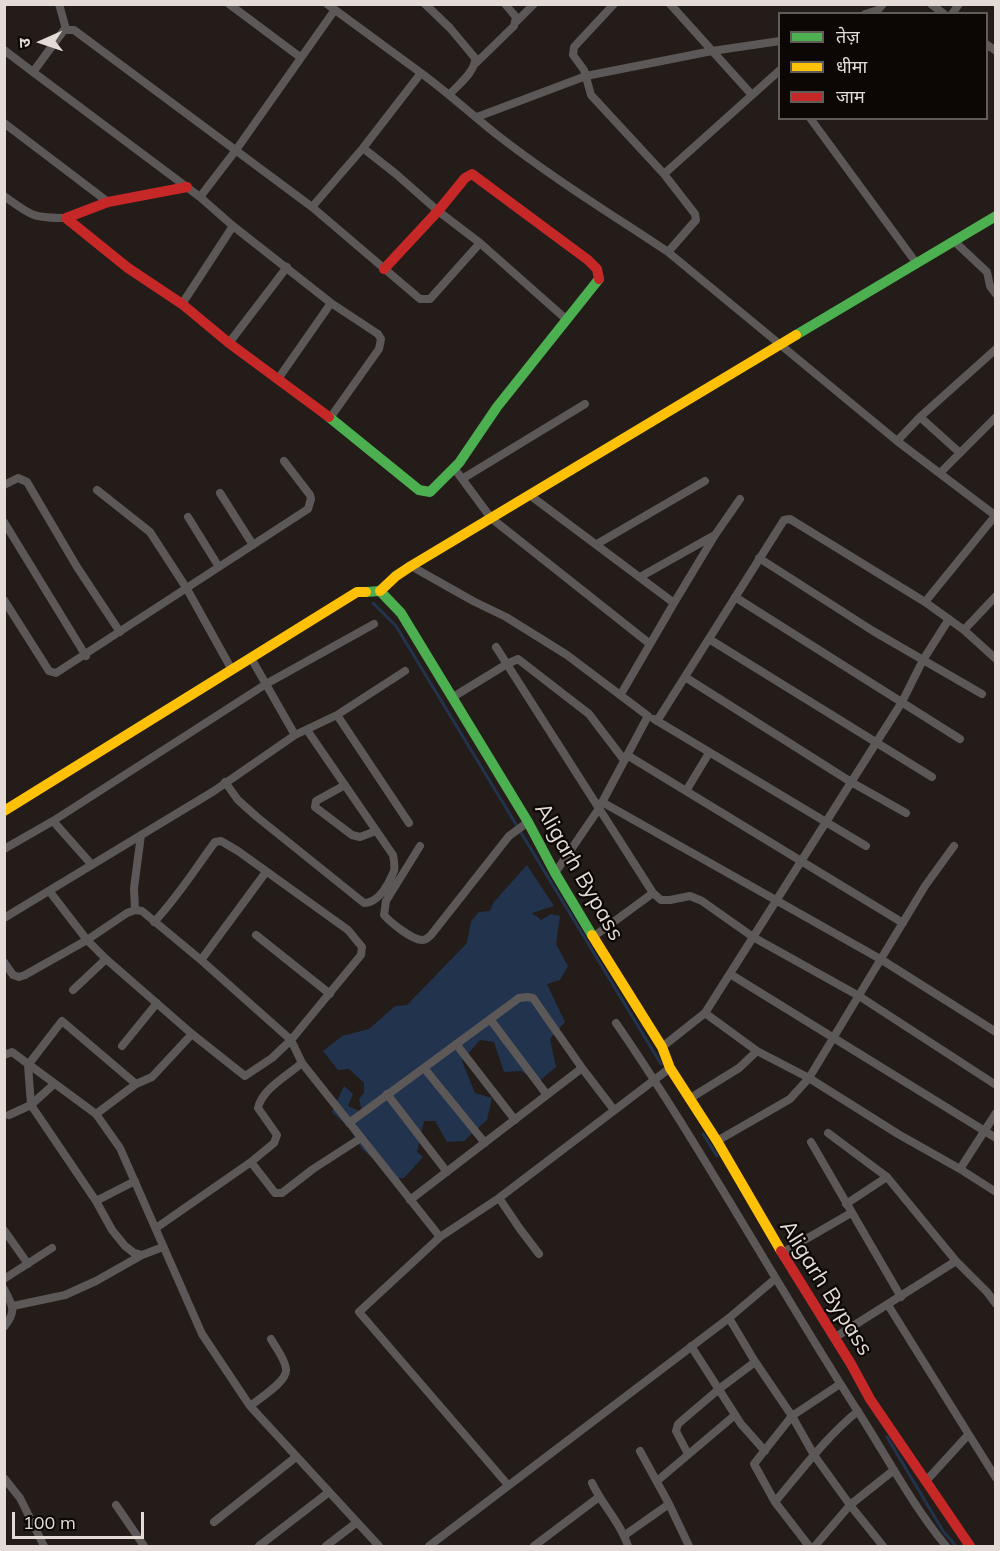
<!DOCTYPE html>
<meta charset="utf-8">
<style>
body{margin:0}
#map{position:relative;width:1000px;height:1551px;overflow:hidden;background:#231c18;font-family:Mulish,"Noto Sans Devanagari",sans-serif}
canvas{display:block}
.frame{position:absolute;inset:0;border:6px solid #e4dbd6;pointer-events:none}
.legend{position:absolute;left:778px;top:12px;width:210px;height:108px;box-sizing:border-box;background:#0c0705;border:2px solid #625c59;margin:0;padding:8px 10px;list-style:none;font-size:18px;color:#e4dbd6}
.legend li{display:flex;align-items:center;gap:12px;height:30px}
.legend b{width:30px;border:2px solid #625c59}
.north{position:absolute;left:12px;top:12px;width:60px;height:60px;-webkit-text-stroke:4px #0c0705;paint-order:stroke;rotate:267deg;font-size:16px;font-weight:700;line-height:24px;text-align:center;color:#e4dbd6}
.north::after{content:'';display:block;margin:auto;width:21px;height:27px;background:#e4dbd6;clip-path:polygon(50% 0,100% 100%,50% 72%,0 100%)}
.scale{position:absolute;left:12px;top:1512px;width:132px;height:27px;box-sizing:border-box;border:3px solid #e4dbd6;border-top:0;padding-left:8px;font-size:18px;line-height:21px;white-space:nowrap;color:#e4dbd6;-webkit-text-stroke:4px #0c0705;paint-order:stroke}
</style>
<div id="map">
<canvas width="1000" height="1551"></canvas>
<div class="frame"></div>
<ul class="legend">
<li><b style="height:8px;background:#4caf50"></b>तेज़</li>
<li><b style="height:8px;background:#ffc107"></b>धीमा</li>
<li><b style="height:8px;background:#c62828"></b>जाम</li>
</ul>
<div class="north">उ</div>
<div class="scale">100 m</div>
</div>
<script>
const ctx = document.querySelector('canvas').getContext('2d');
ctx.lineJoin = 'round';
function paint(path, color) { ctx.fillStyle = color; ctx.fill(path, 'evenodd'); }
function trace(path, color, width, dash) { ctx.strokeStyle = color; ctx.lineWidth = width; ctx.lineCap = dash ? 'butt' : 'round'; ctx.setLineDash(dash || []); ctx.stroke(path); }
function write(font, color, halo, rows, align = 'center') {
  ctx.font = font + ' Mulish,sans-serif'; ctx.lineWidth = 4.5; ctx.setLineDash([]); ctx.textBaseline = 'middle'; ctx.strokeStyle = halo; ctx.fillStyle = color; for (const [text, x, y, turn = 0] of rows) {
    ctx.save(); ctx.translate(x, y); ctx.rotate((+turn || 0) * Math.PI / 180); ctx.textAlign = isNaN(turn) ? turn : align; if (halo) ctx.strokeText(text, 0, 0); ctx.fillText(text, 0, 0); ctx.restore();
  }
}
paint(new Path2D(`
 M527 865 554 906 532 913 541 920 551 914 560 916 556 944 568 966 560 980 547 984 565 1022 550 1039 556 1067 538 1082 521 1071 504 1072 494 1042 480 1040 462 1061 475 1093 492 1098 487 1120 464 1141 447 1142 435 1121H424L417 1152 423 1157 404 1178H394L362 1149 349 1128 332 1112 344 1086 353 1094 348 1106 362 1112 359 1099 364 1093V1083L349 1069 338 1070 323 1051 342 1036 369 1029 395 1006 407 1005 467 943 471 921 479 912 490 911 493 903Z`), '#22334e');
trace(new Path2D(`
 M373 603 396 626 661 1064
 M703 1134 717 1156
 M887 1437 943 1531 956 1546`), '#22334e', 3);
trace(new Path2D(`
 M59 4 66 29
 M229 4 300 57
 M327 4 421 73
 M425 4 450 28 475 58C476 71 458 85 450 94
 M614 4 574 47 573 55 584 70 591 95 664 174 695 214 696 220 668 252 897 441 996 516
 M670 4 752 95
 M931 4 944 14
 M865 14 878 10 883 4
 M952 14 959 4
 M516 22 534 4
 M986 44 996 51
 M4 50 33 72
 M476 63 514 26 516 17 505 4
 M477 117 586 76 712 51 780 41
 M810 118 917 264
 M4 123 108 202
 M363 148 396 174 438 211 480 243 567 320
 M664 174 780 70
 M4 196C32 216 32 218 66 218
 M200 197 236 150 334 11
 M312 207 74 30H64L33 72 200 197 233 226 331 303 378 334 381 339 379 349 330 418
 M955 242 987 272 990 286 996 294
 M480 243 430 299H420L312 207 363 148 421 73C447 92 471 114 496 134 551 177 611 214 668 252
 M182 304 233 226
 M229 343 287 267
 M278 379 331 303
 M920 417 960 453
 M897 441 920 417 996 349
 M454 468 491 518 650 644
 M940 473 996 417
 M462 479 585 404
 M4 485 18 478 27 482 77 567 120 632
 M97 490 150 532 187 589 232 670
 M220 493 253 545
 M531 496 674 603 715 535 740 499
 M188 517 219 567
 M4 522 86 656
 M597 544 705 481
 M759 558 873 631 982 694
 M411 566 473 601 506 617 567 655 648 716 598 810 555 873
 M640 577 713 536
 M735 597 960 739
 M4 600 49 671 56 673 308 509 311 499 310 495 284 461
 M925 602 964 630 996 659
 M964 630 996 596
 M709 639 932 777
 M496 647 653 893 661 900H670L690 896 702 901 753 937 859 996 996 1085
 M251 658 295 735
 M685 677 851 782 906 813
 M621 694 674 603
 M453 697 507 664 518 659 589 714 624 760
 M337 715 409 823
 M654 719 866 846
 M657 721 784 520 790 519 925 602 995 516
 M627 755 686 791 709 753
 M225 782 238 800 257 817 364 903C379 903 389 883 394 871 395 866 394 860 393 855L307 730
 M345 785 316 801 315 807 352 835 360 837 376 831
 M686 791 903 923
 M602 802 882 960 996 1032
 M53 821 92 865
 M420 846 386 901 384 915C390 922 412 940 422 940 426 940 428 938 431 935L509 836 528 822
 M4 849 53 821 266 684 374 624
 M50 892 87 940 106 959 192 1034 245 1076 272 1058 291 1040 361 955 362 947 348 930 238 851 221 841 215 842C195 869 177 898 154 922
 M135 910 134 888 141 835
 M4 918 214 791 295 735 337 715 405 671
 M256 935 330 994
 M593 937 653 893
 M201 960 266 872
 M4 962 13 975 19 977 25 975 87 940 127 913 135 910 142 911 201 960 291 1040 302 1063 440 1237
 M730 974 996 1138
 M73 990 106 959
 M705 1013 757 1051 809 1078 898 1134 960 1169 996 1192
 M490 1019 547 1095
 M616 1023C702 1148 775 1282 857 1410 886 1455 912 1505 946 1546
 M456 1044 515 1120
 M122 1046 157 1003
 M662 1047 705 1013 902 702 923 660 949 619
 M4 1055 12 1052 96 1114 136 1084 152 1077 192 1034
 M424 1068 485 1143
 M582 1068 614 1110
 M136 1084 62 1021 28 1065 31 1105 96 1201 112 1230 125 1246 134 1253 142 1255 163 1247
 M387 1094 447 1172
 M689 1099 739 1068 757 1051
 M96 1114 120 1148 202 1334 250 1406 379 1546
 M9 1115 31 1105 54 1084
 M349 1123 519 998 527 997 533 998 582 1068 410 1200
 M828 1133 887 1177 956 1261 987 1292 996 1304
 M717 1141 790 1099 809 1078 925 886 954 846
 M811 1142 901 1297
 M251 1162 275 1193H282L313 1169 361 1138
 M960 1169 996 1113
 M499 1198 520 1229 539 1254
 M96 1201 135 1181
 M846 1204 887 1177
 M156 1228 251 1162 274 1143 277 1135 258 1108C262 1089 288 1075 302 1063
 M4 1230 28 1264
 M782 1253 851 1213
 M4 1279 52 1248
 M4 1289C13 1306 17 1311 4 1327
 M888 1305 996 1478
 M13 1306 65 1295 96 1281 142 1255
 M729 1318 754 1360 792 1416 814 1455 850 1505 883 1546
 M834 1338 956 1261
 M691 1346 741 1424 765 1451
 M250 1406C260 1398 288 1381 286 1369 285 1359 276 1348 271 1339
 M640 1451 669 1504 689 1546
 M688 1454 676 1431 678 1424 719 1389 755 1362
 M4 1478 20 1498 44 1546
 M657 1481 735 1415
 M926 1481 968 1435
 M592 1483C602 1505 621 1523 628 1546
 M508 1485 359 1312 440 1237 499 1198 670 1068
 M775 1502C801 1471 826 1437 858 1411
 M116 1505 144 1546
 M214 1522 296 1457
 M625 1535 669 1504
 M259 1546 329 1492
 M326 1546 356 1523
 M429 1546 729 1318 775 1279
 M534 1546 599 1497
 M809 1546 775 1502 754 1464 792 1416 840 1384
 M815 1546 850 1505 894 1470`), '#5c5858', 8);
trace(new Path2D(`
 M796 335 996 216
 M329 417 419 490 430 492 459 463 497 407 599 279
 M366 592 380 591 401 613 528 822 555 873 592 935`), '#4caf50', 10);
trace(new Path2D(`
 M380 591 396 576 411 566 796 335
 M4 811 357 592H366
 M592 935 662 1047 670 1068 717 1141 781 1251`), '#ffc107', 10);
trace(new Path2D(`
 M187 187 108 202 66 218 128 268 182 304 229 343 329 417
 M384 269 438 211 465 178 472 174 588 260 597 269 599 279
 M781 1251 851 1364 870 1399 970 1546`), '#c62828', 10);
write('22px', '#e4dbd6', '#0c0705', [
 ["Aligarh Bypass",579,872,60],
 ["Aligarh Bypass",826,1288,58]
]);
</script>
